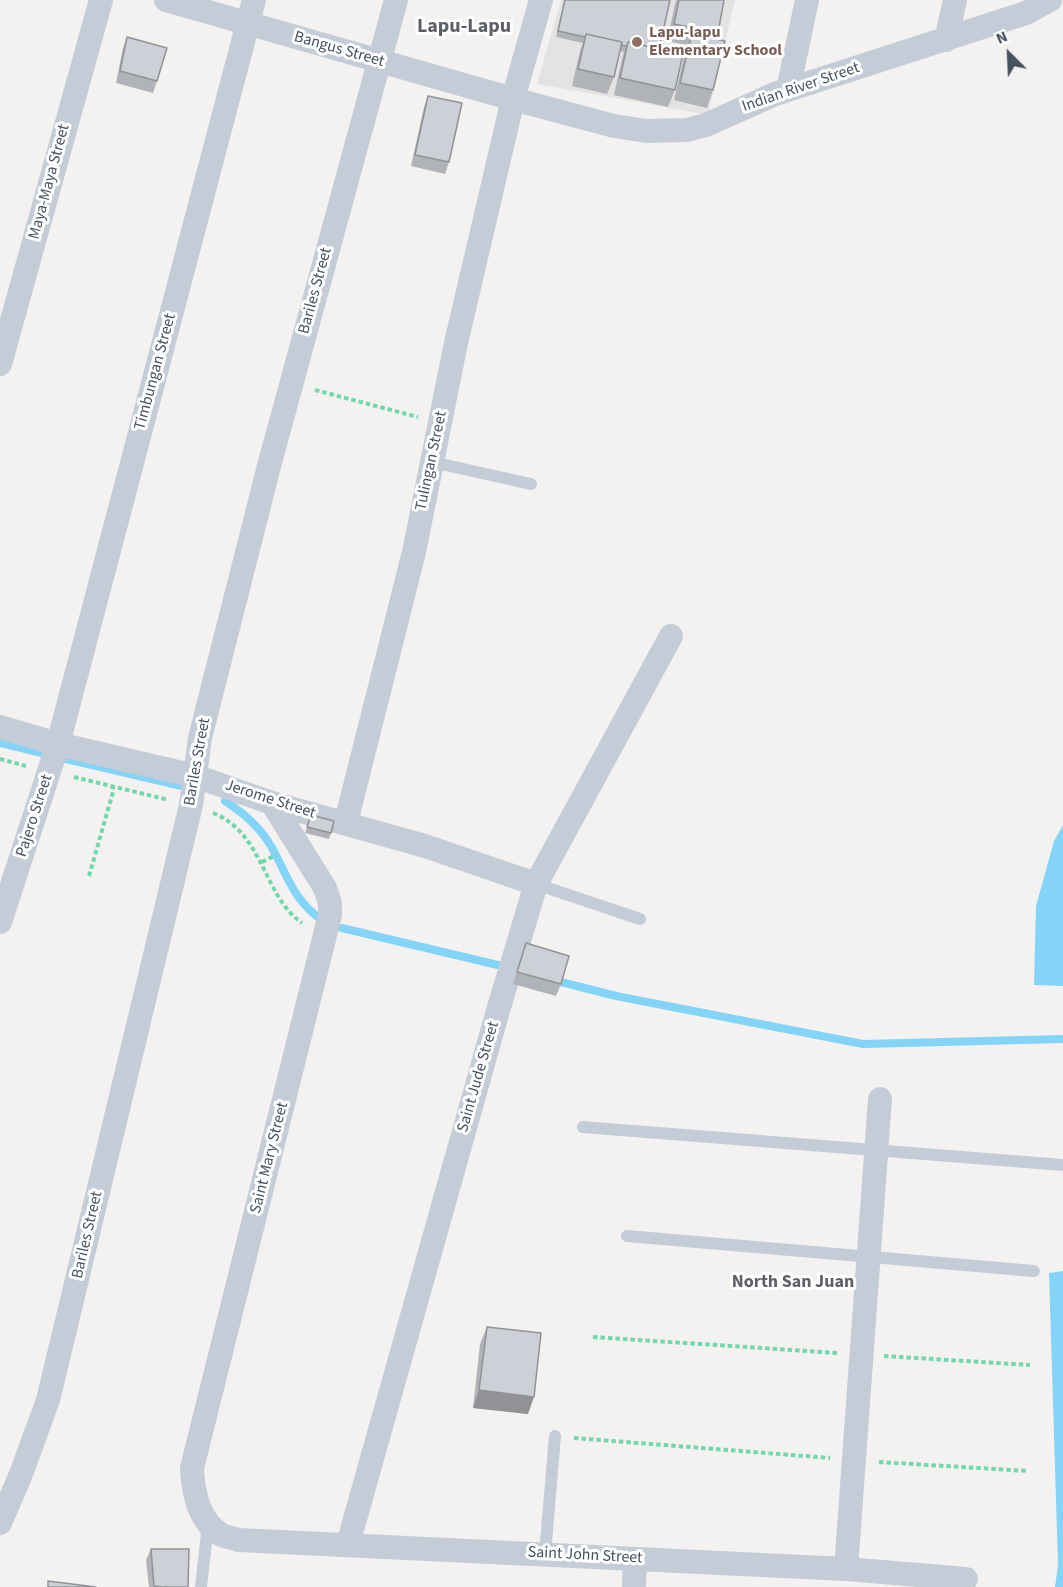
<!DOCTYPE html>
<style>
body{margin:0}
#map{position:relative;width:1063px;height:1587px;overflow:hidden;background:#f4f1f1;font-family:"Source Sans 3",sans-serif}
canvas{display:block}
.north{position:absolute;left:979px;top:24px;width:60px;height:60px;-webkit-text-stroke:4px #fff;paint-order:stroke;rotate:336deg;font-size:16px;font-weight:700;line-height:24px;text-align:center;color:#475261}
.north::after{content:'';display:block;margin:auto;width:21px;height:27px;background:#475261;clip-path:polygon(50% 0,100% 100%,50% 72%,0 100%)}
</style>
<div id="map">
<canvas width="1063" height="1587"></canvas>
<div class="north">N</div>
</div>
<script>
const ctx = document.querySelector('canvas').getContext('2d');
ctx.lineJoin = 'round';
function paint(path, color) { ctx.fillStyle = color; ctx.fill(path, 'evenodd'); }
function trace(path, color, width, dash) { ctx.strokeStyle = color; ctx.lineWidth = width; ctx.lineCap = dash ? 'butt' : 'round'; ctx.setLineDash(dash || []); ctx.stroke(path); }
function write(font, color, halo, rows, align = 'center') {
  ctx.font = font + ' "Source Sans 3",sans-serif'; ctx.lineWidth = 6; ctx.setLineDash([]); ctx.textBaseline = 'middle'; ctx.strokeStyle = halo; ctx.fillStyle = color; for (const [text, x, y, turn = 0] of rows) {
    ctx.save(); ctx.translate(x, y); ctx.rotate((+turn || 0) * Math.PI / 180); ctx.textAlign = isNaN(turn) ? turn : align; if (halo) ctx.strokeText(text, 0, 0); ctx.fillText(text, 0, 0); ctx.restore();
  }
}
paint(new Path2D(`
 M561 0H735L708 115 537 84Z`), '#e5e2e3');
paint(new Path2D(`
 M1063 825V986L1034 985 1036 906 1054 841Z
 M1063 1271V1587H1055L1058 1565 1049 1273Z`), '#84d4f7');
trace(new Path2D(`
 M0 743 46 754
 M62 758 186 787
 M225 801C244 813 259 826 271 846 288 876 292 899 323 921
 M342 928 502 966
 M561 982 616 996 863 1044 1063 1039`), '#84d4f7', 8);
trace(new Path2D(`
 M315 390 418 417
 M0 759 26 766
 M74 777 169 800
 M213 813C264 833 263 896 302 923
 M262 862 276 855
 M89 876 113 792V785
 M593 1337 838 1353
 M884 1356 1030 1365
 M574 1438 830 1458
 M879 1462 1028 1471`), '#70d7ae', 4, [4.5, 3]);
trace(new Path2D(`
 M432 462 531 484
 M536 884 640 919
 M583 1127 1063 1165
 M627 1236 1034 1271
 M545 1554 555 1436
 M201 1587 208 1524`), '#c4ccd7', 12);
trace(new Path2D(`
 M166 0 513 99 614 126 646 131 687 130 706 125 775 94 1026 13 1050 0
 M946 40 955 0
 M788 90 807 0
 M0 364 101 0
 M0 727 58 744 195 776 272 803 425 846 536 884
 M272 803 325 888 330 903V915L192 1468C193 1492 198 1520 220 1534 225 1537 233 1538 239 1540L846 1569 966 1579
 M346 822 414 552 456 343 513 99 541 0
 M0 922 58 744 254 0
 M0 1523 21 1474 48 1400 191 805 200 738 269 466 396 0
 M348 1544 497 1014 536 884 671 636
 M846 1569 880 1099
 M634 1587 635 1559`), '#c4ccd7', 24);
paint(new Path2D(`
 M564 0H670L659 49 675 90 668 107 614 95 622 59 624 52 619 51 614 77 607 94 572 86 580 51 583 43 556 37Z
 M676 0H724L718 33 716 38 713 90 707 108 674 100 687 45 667 41Z
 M127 37 157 81 153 93 116 83 123 48Z
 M428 96 449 162 445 174 411 166 424 107Z
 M311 815 331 833 329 839 305 833Z
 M526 943 561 984 556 996 513 984Z
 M487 1327 528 1414 473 1408 480 1344Z
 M151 1549 188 1587H149L146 1560Z`), '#b0b3b8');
paint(new Path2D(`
 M479 1390 534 1397 528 1414 473 1408Z`), '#909296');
const building = new Path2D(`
 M565 0H670L659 49 628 42 627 46 621 45 622 42 586 34 585 37 558 31Z
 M679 0H724L718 33 674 24Z
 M692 33 725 41 713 90 680 83Z
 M586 34 622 42 614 77 578 69Z
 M127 37 167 48 157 81 120 71Z
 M628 42 683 54 675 90 620 78Z
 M428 96 462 103 449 162 415 155Z
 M311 815 334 821 331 833 307 827Z
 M526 943 569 956 561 984 517 972Z
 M487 1327 541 1333 534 1397 479 1390Z
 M151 1549H189L188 1587H162L154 1586Z
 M48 1581 96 1587H48Z`);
paint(building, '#cdd0d6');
trace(building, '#909296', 1.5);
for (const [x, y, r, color] of [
 [637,42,6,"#8d6e63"]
]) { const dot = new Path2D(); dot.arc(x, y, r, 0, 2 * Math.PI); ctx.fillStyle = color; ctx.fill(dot); trace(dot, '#fff', 2); }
write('bold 16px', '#785e54', '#fff', [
 ["Lapu-lapu",649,33],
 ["Elementary School",649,51]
], 'left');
write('16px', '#475261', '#fff', [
 ["Bangus Street",339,50,16],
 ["Indian River Street",801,88,-19],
 ["Maya-Maya Street",50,182,-75],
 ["Bariles Street",316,291,-75],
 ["Timbungan Street",156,372,-75],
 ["Tulingan Street",432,461,-78],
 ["Bariles Street",198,762,-80],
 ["Jerome Street",270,800,18],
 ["Pajero Street",35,816,-72],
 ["Saint Jude Street",479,1077,-74],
 ["Saint Mary Street",270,1158,-76],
 ["Bariles Street",88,1235,-77],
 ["Saint John Street",585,1556,3]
]);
write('bold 18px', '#5d6067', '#fff', [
 ["North San Juan",793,1283]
]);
write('bold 20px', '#5d6067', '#fff', [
 ["Lapu-Lapu",464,28]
]);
</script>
